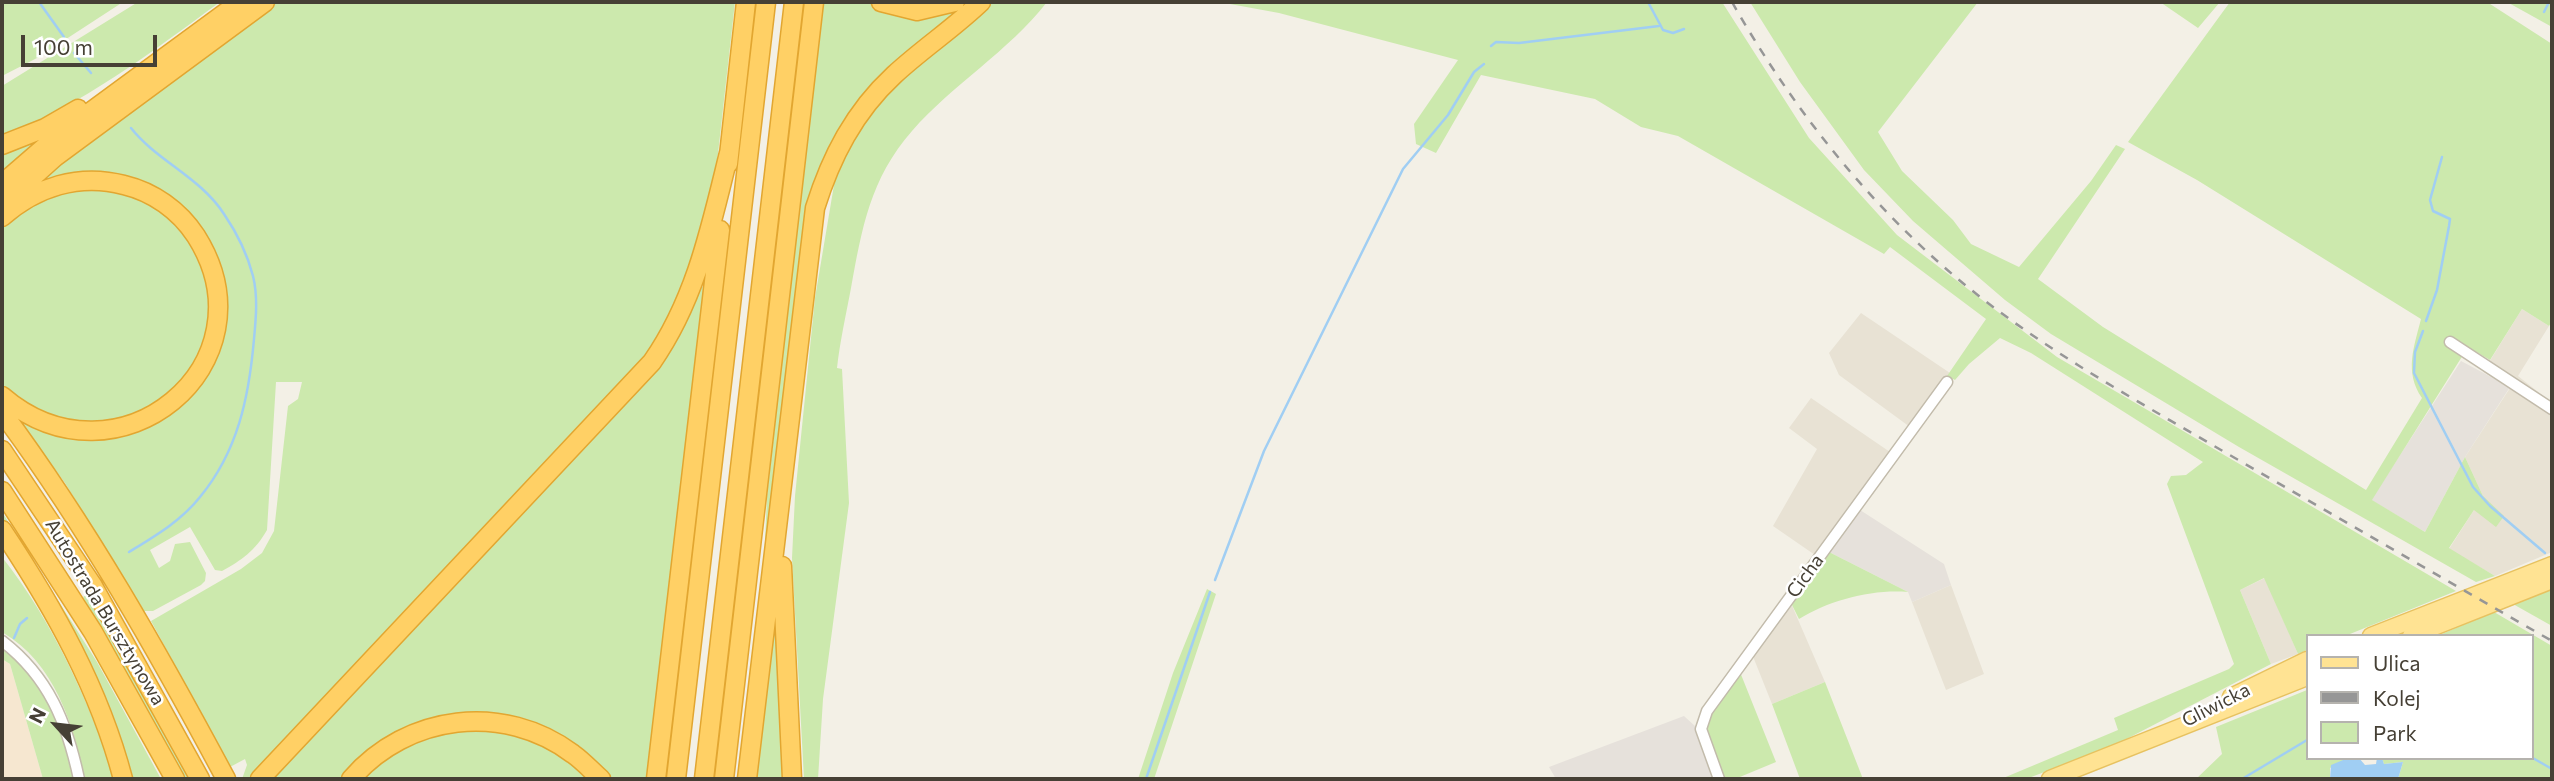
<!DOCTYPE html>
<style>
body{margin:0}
#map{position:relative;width:2554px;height:781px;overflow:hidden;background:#f3f0e6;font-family:Commissioner,sans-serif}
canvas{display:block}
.frame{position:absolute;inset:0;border:4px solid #464035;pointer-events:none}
.legend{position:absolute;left:2306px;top:634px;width:228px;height:126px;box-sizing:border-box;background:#fff;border:2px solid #b5b3ae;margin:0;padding:9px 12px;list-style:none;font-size:21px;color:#464035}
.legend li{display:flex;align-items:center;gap:14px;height:35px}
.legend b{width:35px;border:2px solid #b5b3ae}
.north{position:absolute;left:21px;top:690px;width:70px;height:70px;-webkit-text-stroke:5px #fff;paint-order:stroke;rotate:297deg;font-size:19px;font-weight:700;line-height:28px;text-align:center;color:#464035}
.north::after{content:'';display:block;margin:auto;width:24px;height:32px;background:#464035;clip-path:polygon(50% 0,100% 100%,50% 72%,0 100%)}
.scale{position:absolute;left:21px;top:35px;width:136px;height:32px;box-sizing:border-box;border:4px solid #464035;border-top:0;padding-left:9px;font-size:21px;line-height:24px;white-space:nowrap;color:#464035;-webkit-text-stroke:5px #fff;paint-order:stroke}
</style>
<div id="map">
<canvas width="2554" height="781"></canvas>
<div class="frame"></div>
<ul class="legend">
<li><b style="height:9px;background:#ffe393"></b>Ulica</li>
<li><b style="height:9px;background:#969696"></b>Kolej</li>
<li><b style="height:19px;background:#cce9ad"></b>Park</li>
</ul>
<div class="north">N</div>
<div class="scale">100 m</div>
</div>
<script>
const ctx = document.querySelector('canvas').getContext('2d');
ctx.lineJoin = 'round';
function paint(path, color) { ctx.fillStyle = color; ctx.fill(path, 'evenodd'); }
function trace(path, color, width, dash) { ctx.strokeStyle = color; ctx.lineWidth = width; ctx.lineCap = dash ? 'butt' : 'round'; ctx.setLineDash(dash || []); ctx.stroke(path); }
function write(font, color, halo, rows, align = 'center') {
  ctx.font = font + ' Commissioner,sans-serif'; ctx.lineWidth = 5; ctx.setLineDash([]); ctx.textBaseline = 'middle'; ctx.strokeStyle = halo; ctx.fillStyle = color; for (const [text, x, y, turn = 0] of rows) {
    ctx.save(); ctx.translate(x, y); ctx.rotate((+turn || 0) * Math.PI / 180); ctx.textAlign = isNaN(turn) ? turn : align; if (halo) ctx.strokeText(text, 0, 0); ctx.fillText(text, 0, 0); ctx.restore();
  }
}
paint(new Path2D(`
 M2522 309 2549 326 2518 376 2552 403V552L2495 576 2449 549 2483 496 2465 457 2510 388 2483 372Z
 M1861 313 1950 373 1910 427 1839 375 1829 353Z
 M1811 398 1890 452 1815 555 1773 526 1817 449 1789 428Z
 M2265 578 2298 654 2271 664 2240 590Z
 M1951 585 1984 674 1946 690 1912 602Z
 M1790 601 1825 682 1772 704 1752 654Z`), '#e8e2d4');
paint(new Path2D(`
 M2 659 10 664 43 779H2Z`), '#f6e7d0');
paint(new Path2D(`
 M2461 361 2510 387 2465 457 2425 532 2371 500Z
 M1860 510 1944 564 1951 585 1912 602 1908 592 1829 552Z
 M1684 716 1696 727 1715 779H1556L1549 767Z`), '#e6e1db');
paint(new Path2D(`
 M2 2H123L37 58 2 76Z
 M138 2H220C150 53 83 105 2 136V86Z
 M276 2H735L714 189 696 266 644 362 253 779H242L247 765 245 759 230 767 151 621 241 569 262 553 274 531 288 406 298 399 302 382H276L267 530C255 551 242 560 222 571L215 570 190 527 150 550 159 568 170 561 175 544 190 542 206 573 205 581 201 585 153 611H144L65 483 12 411 112 436 201 377 216 267 155 191 28 187Z
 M822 2H867L884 11 948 12 966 3 969 6 834 146 764 565 767 496Z
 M989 2H1047C1008 52 953 84 912 131 870 179 862 228 851 288 846 315 840 341 837 368L842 369 849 503 823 699 818 779H804L792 558 795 496 815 298 835 179 851 139 882 96Z
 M1219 2H1722L1809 138 1897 235 2057 357 2456 591 2345 636H2307V650L2298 654 2264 578 2240 590 2271 664 2113 746 2026 779H2001L2118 730 2114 718 2229 669 2234 664 2167 484 2171 476 2186 475 2203 462 2031 353 2000 338 1969 364 1955 380 1947 376 1986 319 1890 247 1884 254 1678 136 1641 127 1595 99 1481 75 1436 153 1416 144 1414 124 1458 60 1279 13Z
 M1750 2H1978L1878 132 1902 171 1953 220 1971 244 2019 267 2091 181 2116 145 2125 149 2038 279 2103 327 2366 490 2422 398C2404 372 2414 347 2421 319L2197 180 2128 142 2230 2H2487L2552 44V321L2549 326 2522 309 2490 360 2468 347 2372 500 2425 532 2465 457 2483 496 2504 516 2496 527 2474 510 2449 548 2495 576 2476 582 2239 447 2051 334 2005 300 1913 221 1864 170 1800 82Z
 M2160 2H2220L2198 28Z
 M2507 2H2552V27Z
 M62 124 2 175V150Z
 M95 185C111 190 133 191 146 200 274 279 191 457 51 420 34 416 16 398 2 388V223L40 196Z
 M706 286 646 779H604L562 741 453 716 343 779H271L637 391 670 348 702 287Z
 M2 512 97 662 161 779H131L46 588 2 520Z
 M1829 552 1908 592C1872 589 1830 600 1799 619L1790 601Z
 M2 557C54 623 88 701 116 779H85C73 724 55 663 2 632Z
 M777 584 787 779H752Z
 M2552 588V626L2513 604Z
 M1207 589 1216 594 1154 779H1138L1173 673Z
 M88 594 192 779H186L83 597Z
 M2494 612 2552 646V779H2398L2403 762 2384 764 2382 758H2531V636H2437Z
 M2 649C48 680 61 728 73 779H43L10 664 2 659Z
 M1740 672 1776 762 1735 779H1724L1703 729 1710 712Z
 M1825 682 1863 779H1800L1772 704Z
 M2307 690V758H2348L2330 768V779H2196L2222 754 2216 727Z
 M461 726 517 732 560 752 591 779H358L395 746Z`), '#cce9ad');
paint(new Path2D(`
 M2348 758H2359L2365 765 2376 764 2377 758H2382L2384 764 2403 762 2398 779H2330L2331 765Z`), '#a0cef3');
trace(new Path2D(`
 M39 2 64 37
 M1648 2 1663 30 1673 33 1684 29
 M2544 12 2549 2
 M1491 46 1496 42 1519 43 1659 26
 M74 53 91 73
 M2426 321 2437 290 2449 226 2450 219 2433 211 2430 200 2442 157
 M2423 331 2415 352 2414 373 2473 487 2490 506 2545 553
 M129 552C155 536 181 521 200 497 238 451 249 397 254 339 256 318 258 296 253 276 247 253 237 233 224 214 200 177 157 161 131 128
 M1215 580 1264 451 1403 169 1448 115 1474 72 1484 64
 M14 638 20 624 27 618
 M2531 757 2552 769
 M1146 779 1210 592
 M2242 779 2307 740`), '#a0cef3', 2.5);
const minor = new Path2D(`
 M2450 342 2552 409
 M2 641C49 677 67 723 79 779
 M1719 779 1701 729 1707 711 1947 382`);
const primary = new Path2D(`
 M2371 636 2552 565
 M2411 636 2552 580
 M2231 697 2307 660
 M2050 779 2307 677`);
const motorway = new Path2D(`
 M881 2 917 11 955 2
 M2 145 45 128 78 109
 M728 164 746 2
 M2 184 55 138 240 2
 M5 202 55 157 265 2
 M2 217C36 187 79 173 124 185 153 192 179 210 196 236 277 364 117 495 2 396
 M2 412C88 528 158 652 226 779
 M2 450 93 586 200 779
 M2 491 93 632 175 779
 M2 530C54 608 99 688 123 779
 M782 566 792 779
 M260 779 652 362C696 299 711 226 729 153
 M351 779C407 714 504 702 573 754 583 761 592 771 601 779
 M656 779 720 230
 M676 779 766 2
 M704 779 794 2
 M724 779 814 2
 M747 779 815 208C831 157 854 112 894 75 922 49 954 28 981 2`);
trace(minor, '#c2bbab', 13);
trace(primary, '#e7c260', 19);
trace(motorway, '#e2a631', 21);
trace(minor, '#fff', 10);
trace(primary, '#ffe393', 16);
trace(motorway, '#ffd065', 18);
trace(new Path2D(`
 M1732 2C1786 97 1853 185 1935 259 2021 337 2122 392 2221 450 2332 514 2442 578 2552 641`), '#969696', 2.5, [9, 9]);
write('19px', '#464035', '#fff', [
 ["Cicha",1805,576,-54],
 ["Autostrada Bursztynowa",105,612,59],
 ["Gliwicka",2216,705,-27]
]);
</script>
